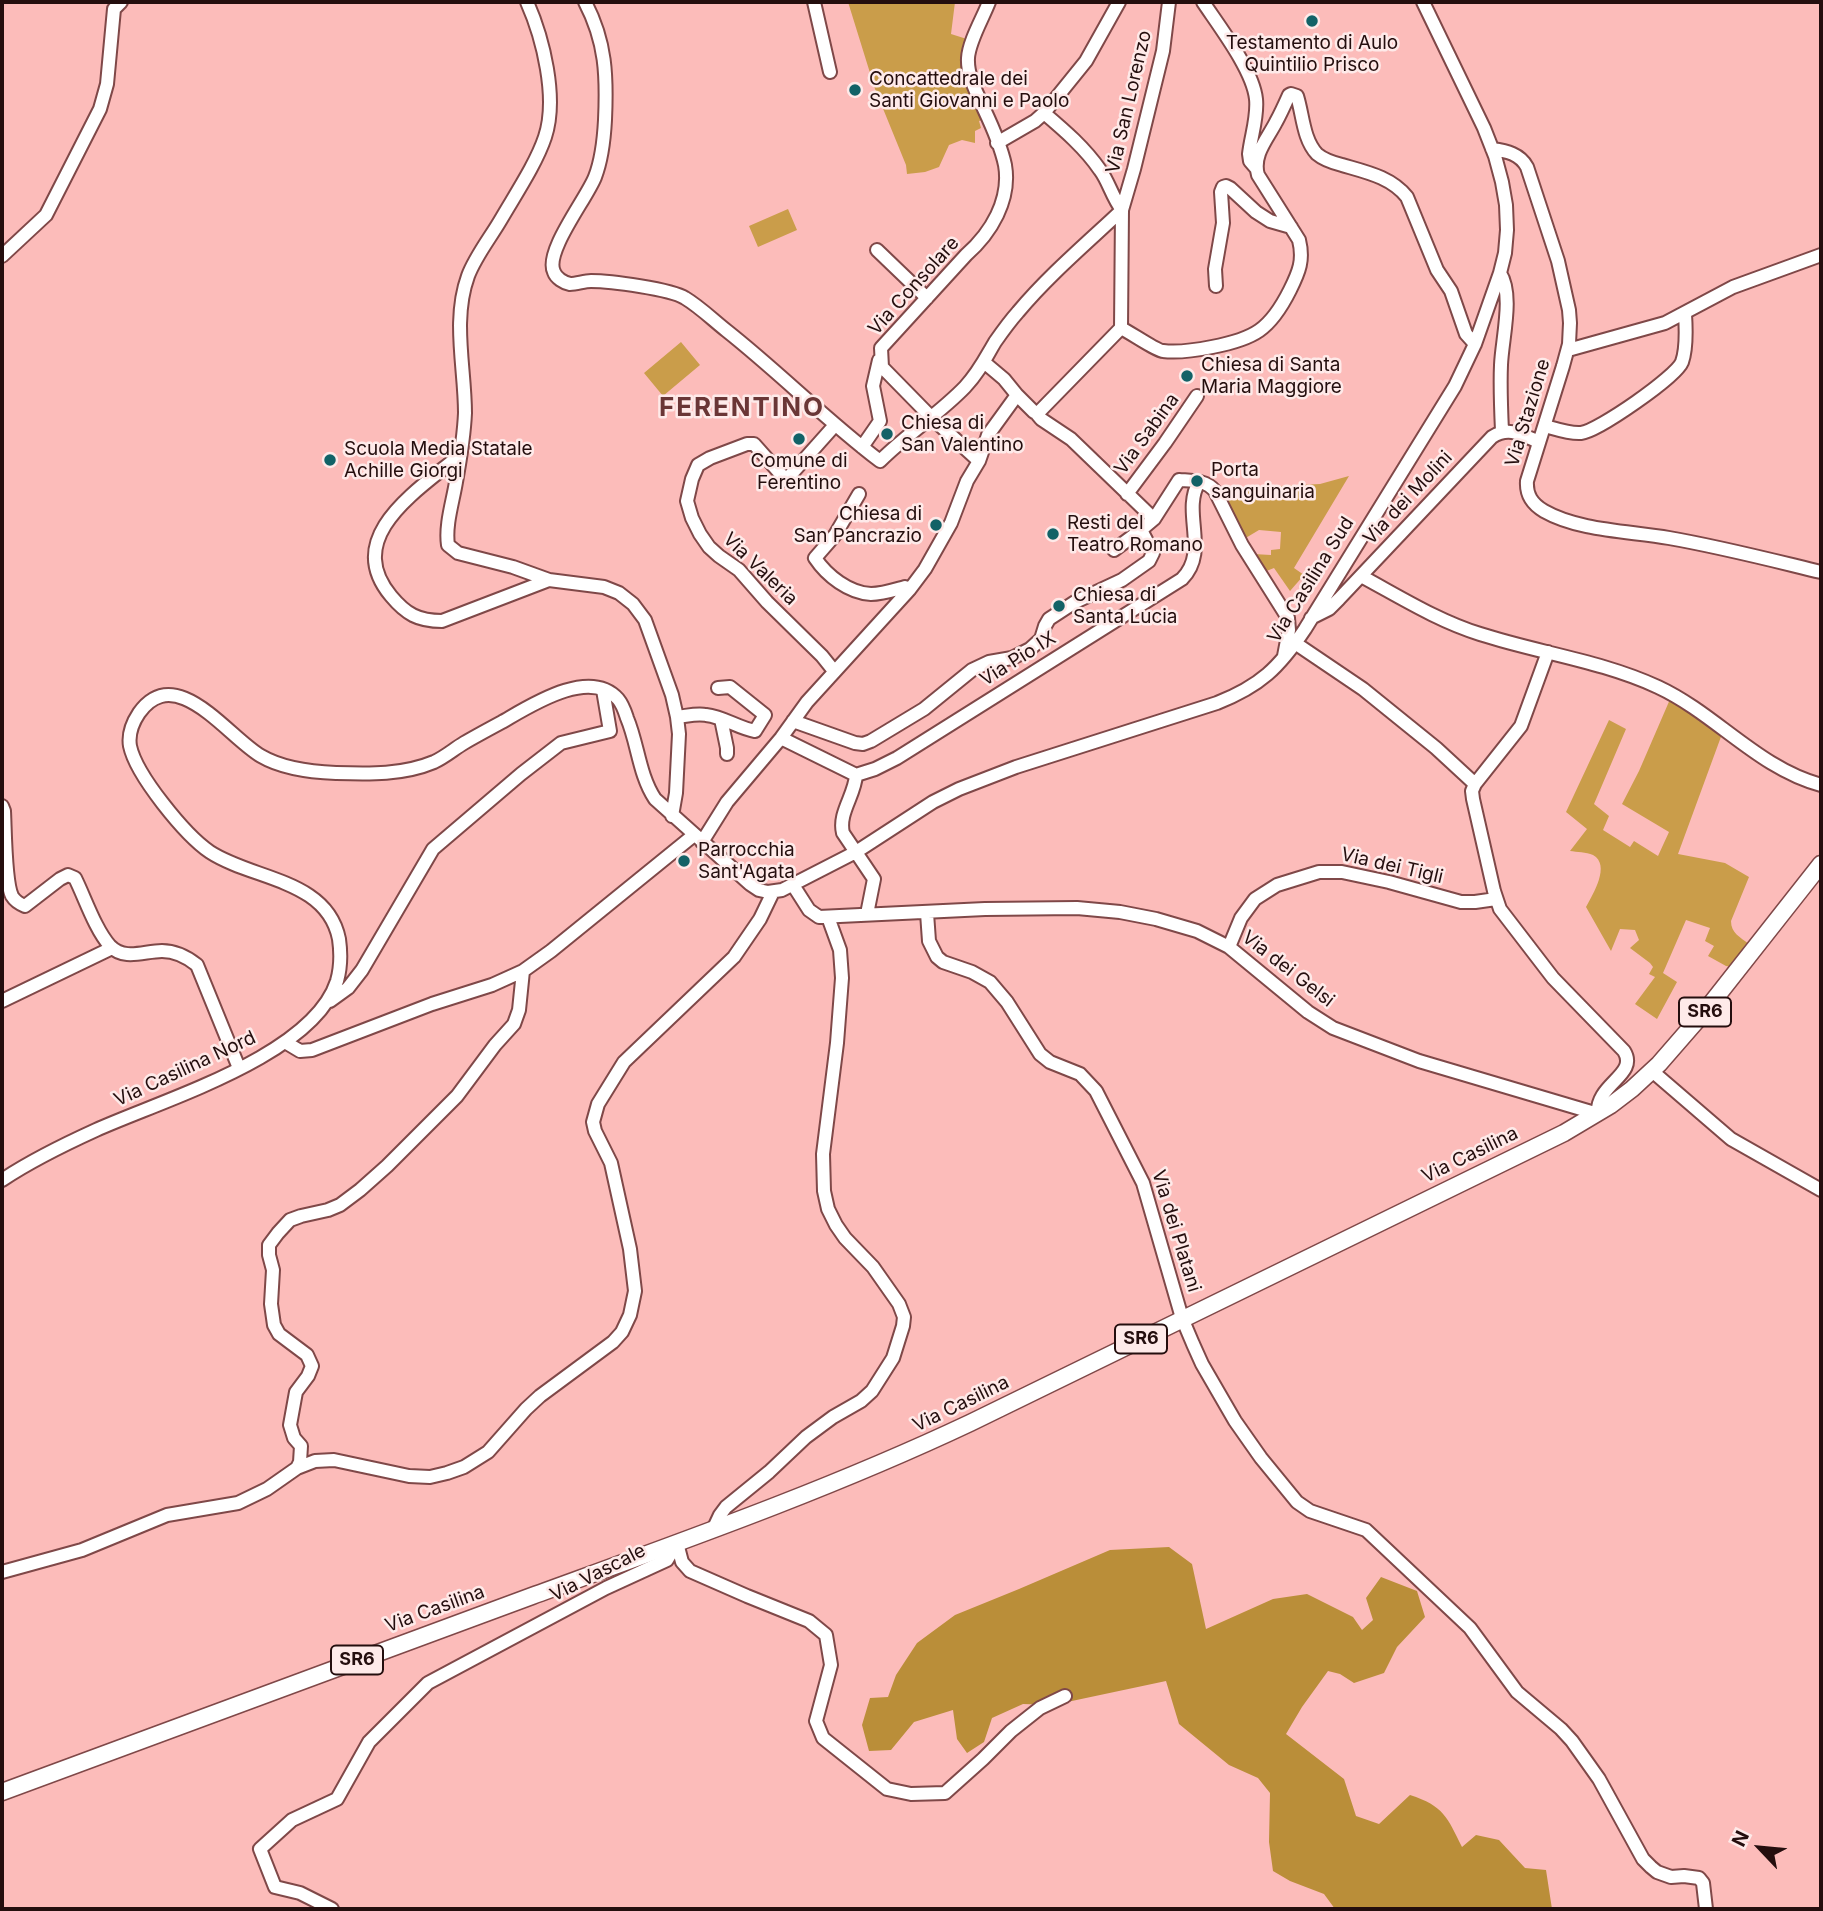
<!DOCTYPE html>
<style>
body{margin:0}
#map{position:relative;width:1823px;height:1911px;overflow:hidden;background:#fcbcba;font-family:Inter,sans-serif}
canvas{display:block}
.frame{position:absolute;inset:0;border:4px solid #240e0e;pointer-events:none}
.north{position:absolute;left:1725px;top:1813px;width:70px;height:70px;-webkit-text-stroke:5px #feeae9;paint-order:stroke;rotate:296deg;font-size:19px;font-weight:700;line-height:28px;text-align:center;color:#240e0e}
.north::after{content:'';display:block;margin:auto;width:24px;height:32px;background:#240e0e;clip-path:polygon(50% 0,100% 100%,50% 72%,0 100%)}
</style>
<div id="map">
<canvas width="1823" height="1911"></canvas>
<div class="frame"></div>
<div class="north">N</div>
</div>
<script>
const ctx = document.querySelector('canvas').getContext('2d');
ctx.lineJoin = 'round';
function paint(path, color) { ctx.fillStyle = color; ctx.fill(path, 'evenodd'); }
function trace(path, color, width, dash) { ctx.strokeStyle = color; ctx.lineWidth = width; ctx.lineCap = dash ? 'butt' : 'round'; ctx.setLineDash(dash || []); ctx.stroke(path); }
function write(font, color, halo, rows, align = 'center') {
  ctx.font = font + ' Inter,sans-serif'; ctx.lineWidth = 5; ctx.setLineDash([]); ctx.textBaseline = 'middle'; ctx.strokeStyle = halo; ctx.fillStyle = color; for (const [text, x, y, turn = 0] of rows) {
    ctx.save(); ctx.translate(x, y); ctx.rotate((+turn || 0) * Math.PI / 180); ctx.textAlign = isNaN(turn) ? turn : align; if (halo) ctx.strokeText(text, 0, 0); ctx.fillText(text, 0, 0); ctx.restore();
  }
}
paint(new Path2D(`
 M848 2H955L951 34 973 41 965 52 988 118 979 121 981 128 975 131V143L962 140 949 145 939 167 925 172 907 174 906 165 875 89Z
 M788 209 797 230 758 247 749 226Z
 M681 342 700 365 663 396 644 373Z
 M1349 476 1294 568 1304 575 1290 591 1274 568 1264 572 1253 554 1271 555V550L1280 549 1281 532 1259 530 1244 539 1219 489 1320 484Z
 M1671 697 1722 734 1678 854 1725 863 1749 877 1731 921C1731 933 1740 937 1749 944L1732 967 1726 966 1708 956 1714 946 1705 941 1710 928 1686 920 1663 973 1677 982 1657 1019 1635 1004 1655 977 1649 974 1653 967 1650 963 1630 948 1639 940 1635 930 1620 929 1611 951 1586 907C1593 894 1611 865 1593 855 1586 852 1577 852 1570 851L1587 829 1566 812 1609 720 1626 729 1594 804 1609 816 1603 830 1630 847 1634 841 1658 856 1669 832 1622 804 1639 771Z`), '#ca9d4a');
paint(new Path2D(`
 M1169 1547 1192 1564 1206 1629 1273 1599 1307 1594 1353 1617 1362 1630 1373 1620 1366 1598 1381 1577 1417 1591 1425 1617 1397 1647 1384 1673 1354 1683 1340 1674 1328 1671 1302 1707 1286 1734 1344 1779 1356 1816 1379 1824 1410 1795C1444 1806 1447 1817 1462 1847L1476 1835 1499 1840 1525 1868 1546 1870 1552 1909H1335L1324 1894 1290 1881 1273 1871 1269 1842 1270 1793 1258 1778 1229 1765 1179 1724 1166 1681 1053 1705 1023 1704 992 1718 984 1742 967 1753 957 1739 953 1710 914 1722 891 1750 869 1751 862 1725 870 1698 888 1697 896 1675 917 1643 955 1615 1019 1589 1110 1550Z`), '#ba8e39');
const minor = new Path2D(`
 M527 2C543 38 558 98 545 137 536 164 515 195 500 221 490 238 475 257 468 276 452 320 465 368 465 413 464 436 460 460 456 482 453 501 445 525 448 545L458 553 513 567 549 580 604 587 619 593 633 604 645 620 672 695 677 717 679 734 676 793 672 816
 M585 2C606 42 607 76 605 120 604 139 602 159 595 177 587 198 544 252 554 272 556 278 564 283 570 284 577 284 584 281 591 281 610 281 671 289 685 298 700 307 713 320 727 331 780 373 826 420 880 461 907 434 939 414 965 387 979 372 985 359 995 342 1002 332 1010 321 1018 312 1049 275 1087 243 1122 210
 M814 2 830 72
 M1203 2C1219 26 1253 70 1256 99 1258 117 1251 136 1249 154L1250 161 1256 168
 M1044 113C1064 130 1085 148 1100 170 1109 182 1112 197 1122 210
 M997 143 1035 121 1044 113 1086 61 1119 2
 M1492 149C1507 151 1520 154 1527 167L1558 261 1569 310 1570 323 1569 344 1563 366 1527 481C1526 495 1532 504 1544 511 1579 531 1630 531 1669 538 1721 547 1771 560 1821 572
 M877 250 927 298
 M2 256 46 215 100 109 107 84 114 9 121 2
 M1500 273C1514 295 1502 339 1501 365 1500 387 1501 409 1502 431
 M1216 286 1215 269 1223 223 1221 192 1223 187 1226 186 1230 188 1256 212 1270 221 1291 227
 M1121 328 1122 210 1134 169 1163 51 1169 2
 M1568 350 1665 323 1733 287 1821 255
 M985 363 1004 379 1017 395
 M1036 413 1041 419 1071 439 1154 519
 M1545 426C1556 429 1570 434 1581 433 1598 431 1676 377 1682 362 1687 348 1686 329 1685 314
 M862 447 880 421 873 386 879 360
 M460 455C420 489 341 536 391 596 406 614 418 621 442 621L549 580
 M979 461 932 418 882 367 881 348 966 255C991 233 1011 200 1005 165 1001 146 992 126 984 109 977 93 967 76 968 58 969 41 983 18 989 2
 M859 494 835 535 815 558C827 576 849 593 871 594 882 594 894 590 905 587L910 589
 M1127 494 1165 443 1197 396
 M1141 530 1154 519 1179 480C1193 481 1206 480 1215 491L1242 545 1288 618 1289 630 1284 656
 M1361 576C1400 597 1438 621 1480 634 1539 653 1602 661 1658 687 1716 714 1758 768 1821 785
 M1311 618 1329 609 1339 599 1492 437C1509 426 1522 435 1539 442
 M834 671 822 656 767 602 739 570 719 556 709 547 700 534 692 518 687 501 692 479 698 465 710 458 747 444H754L786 480 835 425
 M677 717C687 716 697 713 706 715 724 717 738 728 755 731L765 715 730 687 718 688
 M721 719 727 748V754
 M793 721 855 743 863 744 871 741 924 709 972 670 989 662 1012 658 1030 649 1041 639 1045 626 1049 619 1075 602 1122 580 1149 561 1153 553 1141 530 1114 550
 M781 738 856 775 875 769 897 758 1182 579C1210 551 1181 512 1199 482
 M856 775C855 795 838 813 843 833L874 879 867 914
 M1475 784 1521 726 1548 652
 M2 806 4 811C5 829 5 882 12 896 15 901 20 904 25 906L60 879 68 875 75 878C85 898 95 929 110 946 125 961 144 951 162 951 176 951 187 957 197 965L239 1068
 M702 842 727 802 781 738 807 702 910 589 925 569 951 523 967 481 979 461 988 435 1017 395 1034 412H1039L1121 328C1131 333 1157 351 1163 351 1179 353 1197 350 1212 347 1254 339 1270 330 1290 290 1299 272 1304 260 1299 240L1258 175C1252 155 1268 138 1276 122 1281 113 1285 104 1289 95L1291 94 1297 96C1303 115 1303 139 1317 154 1324 160 1334 163 1342 165 1366 172 1391 177 1407 197L1437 270 1451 291 1466 334 1475 344
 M793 885 809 910 819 917 985 909 1077 908 1120 912 1156 919 1197 931 1229 947 1308 1012 1333 1028 1419 1061 1598 1114C1595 1084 1639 1075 1624 1051L1553 978 1500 909 1494 891 1473 799 1472 791 1475 784 1436 748 1363 689 1295 643
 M927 913 929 941 937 957 943 962 972 972 990 982 1007 1002 1040 1054 1050 1062 1080 1074 1096 1091 1143 1183 1182 1318 1193 1344 1202 1364 1235 1421 1261 1458 1297 1502 1310 1511 1366 1530 1470 1628 1517 1692 1561 1729 1572 1741 1599 1779 1643 1859 1651 1867 1657 1872 1671 1877 1684 1876 1699 1878 1703 1883 1706 1909
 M1229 947 1241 918 1255 899 1277 885 1319 872H1342L1389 882 1461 902H1475L1496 899
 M2 1001 112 948
 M330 1001 348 988 362 970 433 849 521 774 561 743 610 731 603 690
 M285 1042 300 1051 312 1050 432 1004 492 985 523 971 551 951 694 835
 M1652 1071 1731 1139 1821 1190
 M2 1180C32 1160 63 1145 96 1130 162 1100 313 1056 337 981 341 967 341 953 339 939 327 879 253 880 210 852 185 835 136 775 130 746 128 734 133 722 139 713 176 661 228 737 261 756 283 769 311 772 336 773 370 774 403 775 434 762 445 757 454 749 464 743 476 736 489 729 502 722 530 706 589 667 618 699 623 705 625 712 627 718 638 744 639 775 655 799L750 884 759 890 768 892 782 890 856 852 933 802 959 789 1016 767 1217 703C1260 686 1279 668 1305 629L1455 386 1475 344 1500 273 1505 253 1507 230 1506 205 1502 182 1495 156 1484 128 1423 2
 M297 1468 300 1462 301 1446 294 1438 290 1425 296 1392 308 1376 312 1366 307 1355 279 1334 274 1325 271 1304 273 1270 269 1255V1245L278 1233 290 1220 301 1216 328 1210 340 1205 360 1190 387 1166 457 1096 495 1045 514 1024 519 1010 523 971
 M713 1530 720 1515 726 1507 769 1472 806 1437 833 1417 861 1401 872 1391 893 1358 903 1326 904 1317 899 1304 873 1267 845 1238 836 1225 828 1209 824 1191 823 1154 837 1043 842 978 840 950 828 917
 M2 1572 82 1550 167 1515 238 1503 267 1489 297 1468 315 1461 334 1460 409 1476 430 1477 447 1473 464 1467 488 1452 526 1409 540 1396 613 1342 622 1332 630 1315 635 1291 630 1249 611 1163 595 1131 593 1122 598 1104 624 1062 734 957 760 919 773 892
 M332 1909 300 1893 275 1887 260 1849 292 1820 337 1799 369 1742 428 1683 606 1588 667 1560 677 1543 682 1562 690 1571 747 1596 809 1621 826 1635 831 1665 816 1721 823 1738 887 1789 911 1794 945 1793 983 1759 1011 1731 1040 1708 1065 1696`);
const major = new Path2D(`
 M2 1792C178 1726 355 1661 532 1596 680 1542 828 1490 970 1423L1564 1133 1611 1105 1632 1089 1659 1064 1706 1010 1821 864`);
trace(minor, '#7f4848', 16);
trace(major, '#7f4848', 19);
trace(minor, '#fff', 12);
trace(major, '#fff', 16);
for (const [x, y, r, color] of [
 [1312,21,7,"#126267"],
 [855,90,7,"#126267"],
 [1187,376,7,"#126267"],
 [887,434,7,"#126267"],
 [799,439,7,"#126267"],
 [330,460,7,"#126267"],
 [1197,481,7,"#126267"],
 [936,525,7,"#126267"],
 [1053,534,7,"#126267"],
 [1059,606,7,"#126267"],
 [684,861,7,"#126267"]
]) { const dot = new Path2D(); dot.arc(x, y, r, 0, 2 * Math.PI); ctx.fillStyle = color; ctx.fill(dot); trace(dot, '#feeae9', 2.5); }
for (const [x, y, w] of [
 [1705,1012,52],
 [1141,1339,52],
 [357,1660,52]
]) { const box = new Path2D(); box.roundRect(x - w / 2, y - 14.5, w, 29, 5); ctx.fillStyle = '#feeae9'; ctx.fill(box); trace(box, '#240e0e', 2); }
write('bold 18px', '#240e0e', null, [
 ["SR6",1705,1012],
 ["SR6",1141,1339],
 ["SR6",357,1660]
]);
write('19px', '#240e0e', '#feeae9', [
 ["Testamento di Aulo",1312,43,"center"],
 ["Quintilio Prisco",1312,65,"center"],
 ["Concattedrale dei",869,79],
 ["Santi Giovanni e Paolo",869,101],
 ["Chiesa di Santa",1201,365],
 ["Maria Maggiore",1201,387],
 ["Chiesa di",901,423],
 ["San Valentino",901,445],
 ["Scuola Media Statale",344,449],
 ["Achille Giorgi",344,471],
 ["Comune di",799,461,"center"],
 ["Ferentino",799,483,"center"],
 ["Porta",1211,470],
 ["sanguinaria",1211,492],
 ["Chiesa di",922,514,"right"],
 ["San Pancrazio",922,536,"right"],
 ["Resti del",1067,523],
 ["Teatro Romano",1067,545],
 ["Chiesa di",1073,595],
 ["Santa Lucia",1073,617],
 ["Parrocchia",698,850],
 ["Sant'Agata",698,872]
], 'left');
write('19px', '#240e0e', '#feeae9', [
 ["Via San Lorenzo",1129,102,-77],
 ["Via Consolare",914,286,-48],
 ["Via Stazione",1528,413,-73],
 ["Via Sabina",1147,434,-54],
 ["Via dei Molini",1408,498,-47],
 ["Via Valeria",760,569,44],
 ["Via Casilina Sud",1311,580,-58],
 ["Via Pio IX",1018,659,-32],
 ["Via dei Tigli",1392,866,13],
 ["Via dei Gelsi",1288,969,38],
 ["Via Casilina Nord",185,1069,-25],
 ["Via Casilina",1470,1155,-26],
 ["Via dei Platani",1176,1231,73],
 ["Via Casilina",961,1404,-26],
 ["Via Vascale",598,1573,-27],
 ["Via Casilina",435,1609,-20]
]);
ctx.letterSpacing = '2px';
write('bold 26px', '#6a3636', '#feeae9', [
 ["FERENTINO",742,408]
]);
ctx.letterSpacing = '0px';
</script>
